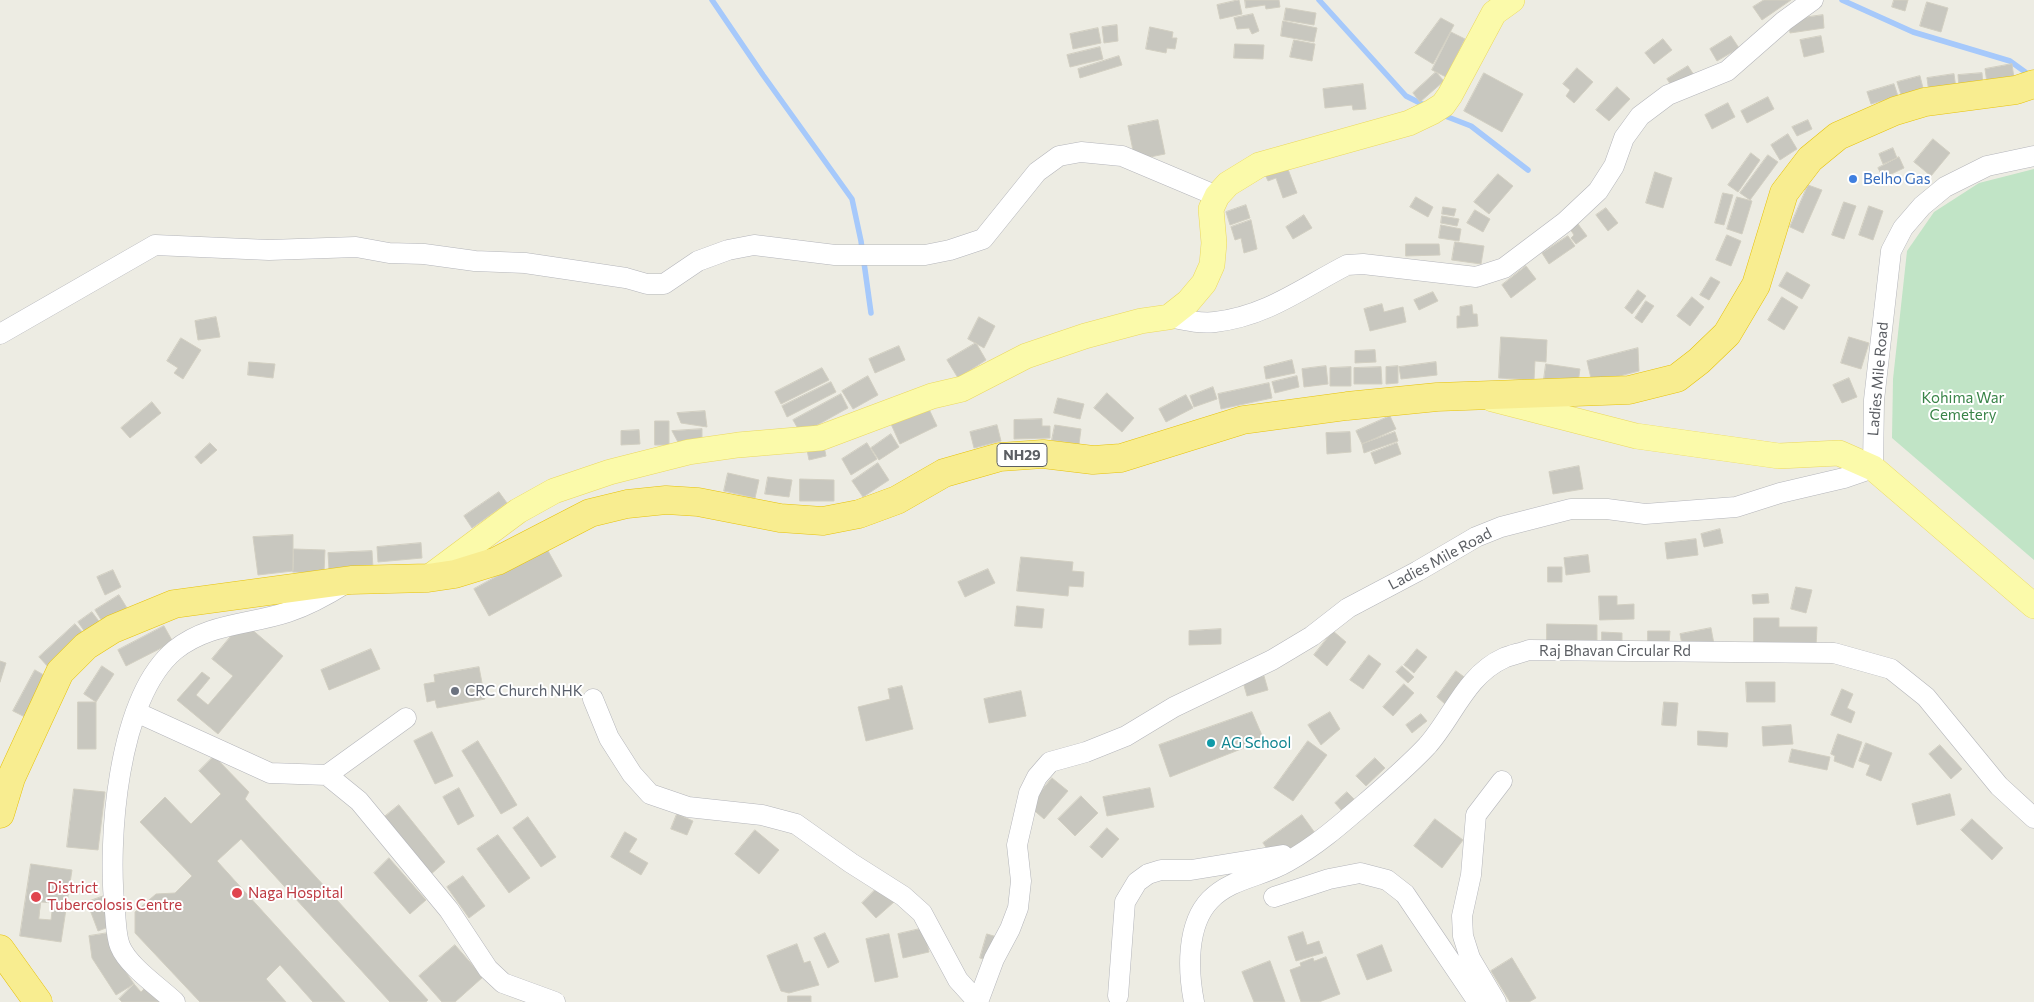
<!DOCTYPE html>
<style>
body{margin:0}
canvas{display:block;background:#edece3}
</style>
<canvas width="2034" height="1002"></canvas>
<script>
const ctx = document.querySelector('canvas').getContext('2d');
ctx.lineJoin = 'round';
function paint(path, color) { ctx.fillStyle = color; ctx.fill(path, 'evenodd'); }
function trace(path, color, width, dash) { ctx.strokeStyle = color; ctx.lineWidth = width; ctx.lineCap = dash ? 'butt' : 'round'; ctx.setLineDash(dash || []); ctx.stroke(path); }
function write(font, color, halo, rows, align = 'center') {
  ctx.font = font + ' Commissioner,sans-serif'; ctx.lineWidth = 4; ctx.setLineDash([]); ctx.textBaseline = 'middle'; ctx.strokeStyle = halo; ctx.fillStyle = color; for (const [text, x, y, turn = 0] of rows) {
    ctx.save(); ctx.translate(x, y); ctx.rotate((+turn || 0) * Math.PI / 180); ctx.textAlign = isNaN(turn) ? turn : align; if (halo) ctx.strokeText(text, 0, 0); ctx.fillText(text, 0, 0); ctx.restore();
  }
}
paint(new Path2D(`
 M2034 169V560L1892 438 1893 379 1907 251 1934 212 1979 183Z`), '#c1e4c6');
trace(new Path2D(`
 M712 0 763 75 852 199 861 241 871 313
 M1319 0 1406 96 1426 106
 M1842 0 1913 32 2010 61 2032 77
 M1440 114 1471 126 1528 170`), '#a6c9fb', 5.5);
const building = new Path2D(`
 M1239 0 1242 14 1220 19 1217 5Z
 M1245 0H1279L1280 7 1266 9 1265 5 1246 8Z
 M1764 0H1791L1762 20 1753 7Z
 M1894 0H1908L1905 11 1892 7Z
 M1927 2 1948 8 1941 32 1920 26Z
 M1286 8 1316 13 1314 25 1284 20Z
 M1253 14 1259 31 1252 34 1249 28 1237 29 1234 18Z
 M1823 15 1824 28 1790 33 1788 20Z
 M1441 18 1454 25 1433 64 1415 53Z
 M1283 21 1317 28 1314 42 1281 36Z
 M1117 25 1118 41 1104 43 1102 27Z
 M1150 27 1173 32 1172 38H1177L1175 49 1167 48 1166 53 1146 49Z
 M1098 28 1101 43 1073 49 1070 34Z
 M1451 32 1465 39 1446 77 1432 70Z
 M1731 36 1739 48 1717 61 1710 49Z
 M1821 36 1824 52 1804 57 1800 40Z
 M1663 39 1672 50 1654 64 1645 53Z
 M1294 40 1315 44 1312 61 1290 57Z
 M1235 44 1264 45 1263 59 1234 58Z
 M1100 47 1103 59 1070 67 1067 55Z
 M1119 56 1122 65 1080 78 1078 69Z
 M2012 64 2014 78 1987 83 1985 69Z
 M1688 66 1694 75 1673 88 1667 79Z
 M1577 68 1593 82 1574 103 1566 96 1570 90 1563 84Z
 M1436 72 1444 81 1420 102 1413 93Z
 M1484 73 1523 94 1502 132 1464 111Z
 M1982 73 1983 85 1959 88 1958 75Z
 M1954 74 1956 88 1929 93 1927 78Z
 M1920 76 1924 92 1902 98 1897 82Z
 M1363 84 1366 109 1353 110 1352 105 1325 108 1323 89Z
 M1894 84 1898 96 1871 104 1867 92Z
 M1617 87 1630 99 1609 121 1596 110Z
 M1768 97 1774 109 1747 123 1741 111Z
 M1728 103 1735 117 1712 129 1705 115Z
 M1158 120 1165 154 1135 160 1128 126Z
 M1808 120 1812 129 1797 136 1792 127Z
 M1788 134 1797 149 1780 160 1771 145Z
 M1933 139 1950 153 1931 176 1914 162Z
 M1893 148 1897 158 1883 164 1879 154Z
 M1751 153 1760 160 1738 192 1728 185Z
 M1768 155 1778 162 1750 200 1740 193Z
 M1899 157 1904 168 1883 178 1878 168Z
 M1286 164 1297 193 1283 198 1276 178 1268 181 1264 172Z
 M1655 172 1672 178 1663 208 1646 203Z
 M1498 174 1513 186 1489 214 1474 202Z
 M1808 185 1822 190 1803 233 1790 227Z
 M1723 193 1733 195 1724 225 1715 223Z
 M1416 197 1433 207 1428 217 1410 207Z
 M1737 197 1752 201 1742 234 1727 229Z
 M1844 202 1856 206 1844 239 1832 235Z
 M1246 205 1250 218 1230 225 1226 212Z
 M1869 206 1883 211 1873 240 1859 235Z
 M1443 207 1456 209 1454 216 1442 214Z
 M1606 208 1618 223 1608 231 1596 215Z
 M1475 210 1490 219 1483 232 1467 223Z
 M1304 215 1312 228 1293 239 1286 227Z
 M1442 216 1459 219 1457 226 1441 223Z
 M1251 220 1257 249 1244 253 1241 238 1235 240 1231 227Z
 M1575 220 1587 236 1576 244 1571 238 1574 235 1568 226Z
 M1441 225 1461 229 1459 241 1439 238Z
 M1727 235 1741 241 1731 266 1716 260Z
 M1568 236 1575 246 1549 264 1542 253Z
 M1455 242 1484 246 1481 264 1452 260Z
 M1406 244H1439L1440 255 1406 256Z
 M1526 266 1536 279 1511 298 1502 285Z
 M1787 272 1810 285 1802 299 1779 286Z
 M1711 277 1720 282 1709 300 1700 295Z
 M1638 290 1646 296 1632 314 1625 308Z
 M1433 292 1438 301 1419 310 1414 300Z
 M1692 297 1704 307 1690 326 1677 316Z
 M1782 297 1798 307 1784 330 1768 320Z
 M1646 301 1654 306 1642 323 1635 318Z
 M1382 304 1384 312 1403 307 1406 322 1370 331 1364 309Z
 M1472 305 1473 314H1477L1478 326 1457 328V316H1460V307Z
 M216 317 220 337 198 340 195 321Z
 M979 317 995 326 984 348 968 339Z
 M1501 337 1547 340 1546 362 1535 361 1534 380 1499 378Z
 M1849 337 1869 343 1861 369 1841 363Z
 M181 338 201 350 183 379 174 373 178 368 167 361Z
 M976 343 986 360 958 378 947 360Z
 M899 346 905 360 875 373 869 359Z
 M1638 348 1639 371 1592 383 1587 361Z
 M1375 350 1376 362 1355 363V351Z
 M1292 360 1295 373 1266 379 1264 367Z
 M249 362 275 364 273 378 248 375Z
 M1436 362 1437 375 1401 379 1399 367Z
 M1546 364 1580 369 1578 383 1544 379Z
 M1326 366 1328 384 1304 387 1302 369Z
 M1398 366V383L1386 384V367Z
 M1351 367V386H1330V368Z
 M1381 367 1382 384H1354V368Z
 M822 368 829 380 781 404 775 392Z
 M868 376 878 395 853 409 842 391Z
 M1297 376 1299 387 1275 393 1272 382Z
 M1849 378 1857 397 1842 403 1833 385Z
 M831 382 836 392 787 417 782 406Z
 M1269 383 1272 398 1221 409 1218 394Z
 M1213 387 1217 399 1194 407 1190 396Z
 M1107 393 1134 418 1122 432 1094 408Z
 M841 394 848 408 801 434 793 420Z
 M1186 395 1193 408 1166 422 1159 409Z
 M1058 398 1084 404 1080 419 1054 413Z
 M152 402 161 413 130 438 121 428Z
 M928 407 937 426 900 444 891 424Z
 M705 411 707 427 681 423 677 413Z
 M1390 416 1396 429 1362 444 1356 431Z
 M1042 419V426H1050V438L1014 439V420Z
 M655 421H669V445H655Z
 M997 425 1001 441 974 448 970 432Z
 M1055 425 1081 429 1079 444 1052 440Z
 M702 429V443L679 444 672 431Z
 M639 430 640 444 621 445V431Z
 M1350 432 1351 452 1327 454 1326 433Z
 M1395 432 1398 441 1364 453 1362 444Z
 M891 434 899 447 879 460 871 448Z
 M210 443 217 450 201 464 195 457Z
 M867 443 877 459 851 475 842 459Z
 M1397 443 1401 454 1375 464 1371 453Z
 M824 446 826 456 809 460 807 450Z
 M878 463 889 480 863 497 852 481Z
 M1579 466 1583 489 1553 494 1549 472Z
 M728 473 759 480 755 498 724 491Z
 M768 477 792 480 789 497 765 494Z
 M800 479 834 480V501H800Z
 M499 492 507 503 472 528 464 516Z
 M1720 529 1723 543 1704 547 1701 534Z
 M293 535V571L258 575 253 537Z
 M1696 539 1698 555 1667 559 1665 543Z
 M421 543 422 558 378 562 377 547Z
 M294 549 325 550 324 573 293 572Z
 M547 549 562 576 489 616 474 589Z
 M372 551 373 568 329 570 328 553Z
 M1588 555 1590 572 1566 575 1564 558Z
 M1021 557 1073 562 1072 571 1084 572 1083 587 1069 586 1068 596 1017 591Z
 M1548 567H1562V582H1548Z
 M988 569 995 583 965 597 958 582Z
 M113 570 121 587 105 595 97 577Z
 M1796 587 1812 590 1806 613 1791 609Z
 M1768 594 1769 603 1753 604 1752 595Z
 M119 595 127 608 103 623 95 610Z
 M1599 596H1617V605L1634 604V619L1600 620Z
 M1017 606 1044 609 1042 628 1015 626Z
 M92 612 101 624 87 635 78 622Z
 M1754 618H1779V627H1817L1816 647H1754Z
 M243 622 283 656 218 734 177 700 202 672 210 678 196 695 208 705 233 676 212 659Z
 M75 624 86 636 50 669 39 657Z
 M1547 624 1597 625V645L1547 644Z
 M164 626 173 642 126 666 118 650Z
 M1711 628 1714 644 1683 650 1680 634Z
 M1221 629V644L1189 645V631Z
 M1333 631 1346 642 1327 666 1314 655Z
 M1648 631H1670L1669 644H1648Z
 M1602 632 1622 633V646L1602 645Z
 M371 649 380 669 329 690 321 670Z
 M1417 649 1427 657 1414 673 1404 665Z
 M1369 655 1381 664 1363 689 1350 680Z
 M0 661 6 663 0 682Z
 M102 666 114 674 96 702 84 694Z
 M1402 666 1414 677 1408 683 1396 672Z
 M479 667 485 699 437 708 435 700 427 702 424 684 435 682 434 675Z
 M35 670 49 678 27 718 13 711Z
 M1456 671 1467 679 1445 704 1437 697Z
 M1264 676 1268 690 1247 696 1243 682Z
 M1746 682H1775V702H1747Z
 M1404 684 1414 693 1393 716 1383 707Z
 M902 686 913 729 866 741 858 707 890 699 888 689Z
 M1842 689 1853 694 1847 708 1855 712 1851 723 1831 715Z
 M1021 691 1026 716 989 723 984 699Z
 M78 702H96V749H78Z
 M1664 702 1678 703 1676 726 1662 725Z
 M1252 712 1264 740 1170 777 1159 745Z
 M1330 712 1340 729 1321 745 1308 725Z
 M1421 714 1427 721 1412 733 1406 725Z
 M1791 725 1793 744 1763 746 1762 727Z
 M1698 731 1728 733 1727 747 1698 745Z
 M432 732 453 776 435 784 414 741Z
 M1838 734 1862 742 1853 768 1834 761 1835 756 1831 754Z
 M478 741 517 805 501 814 462 751Z
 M1308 741 1327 755 1293 801 1274 788Z
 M1866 743 1892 753 1881 781 1866 775 1870 765 1859 761Z
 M1940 745 1962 769 1951 779 1929 754Z
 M1792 749 1830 757 1827 770 1789 762Z
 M214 756 249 792 245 799 428 1000 426 1002H390L241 839 217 861 345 1002H313L280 965 266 979 286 1002H200L135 933V912L156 894 175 893 192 876 140 822 165 797 191 824 221 794 199 771Z
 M1375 758 1385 768 1366 786 1356 776Z
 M1052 778 1068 791 1044 819 1029 806Z
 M459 788 474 816 458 825 443 797Z
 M1150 788 1154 807 1107 816 1103 797Z
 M74 789 105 792 98 850 67 847Z
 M1347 792 1354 799 1342 811 1335 803Z
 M1950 794 1955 815 1917 825 1912 804Z
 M1081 796 1098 813 1075 836 1058 819Z
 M399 805 445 862 430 875 383 818Z
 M677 814 693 821 687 835 671 829Z
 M1302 815 1315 833 1276 861 1263 843Z
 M528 817 556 857 541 867 513 828Z
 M1435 819 1463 840 1442 868 1414 846Z
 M1972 819 2003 848 1992 860 1961 830Z
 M1107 828 1119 839 1102 858 1090 847Z
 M755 830 779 850 759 874 735 854Z
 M625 832 637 839 629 852 648 863 641 875 611 857Z
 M498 835 530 878 509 893 477 849Z
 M389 858 426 900 410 914 374 873Z
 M31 864 72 870 61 942 20 936ZM41 902 53 903 51 920 39 919Z
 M463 876 485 906 469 918 447 887Z
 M879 886 894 902 876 918 862 903Z
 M104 896 114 925 98 931 87 902Z
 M924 928 929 952 903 958 898 934Z
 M1303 932 1307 945 1319 941 1323 953 1296 961 1288 937Z
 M108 933 113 953 134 984 116 995 92 958 89 936Z
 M825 933 839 962 828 968 814 938Z
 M889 934 898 977 875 982 866 939Z
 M987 934 997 937 991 961 980 958Z
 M797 944 804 963 810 961 819 985 789 993 781 991 767 956Z
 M455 945 483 977 455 1002H442L419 976Z
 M1382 945 1392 971 1367 980 1357 955Z
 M1326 957 1340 994 1319 1002H1301L1290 970 1301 966 1300 963 1313 958 1314 961Z
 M1512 958 1536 998 1529 1002H1510L1491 971Z
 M1270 961 1285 1002H1254L1242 972Z
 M134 984 141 992 148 985 161 999 158 1002H122L119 999Z
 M788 996H811V1002H788Z`);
paint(building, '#c8c7bf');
trace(building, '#d2cfc2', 1);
const minor = new Path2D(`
 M1169 317C1184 320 1199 324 1215 322 1267 316 1302 288 1347 265L1363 264 1476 277 1504 268 1565 222 1598 191 1614 166 1624 138 1640 116 1668 95 1727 71 1784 21 1813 0
 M0 334 155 245 269 250 356 247 389 253 424 254 475 261 525 263 626 278 647 284H664L698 261 728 250 754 245 835 255H925L950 250 983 239 1037 172 1059 156 1081 152 1122 156 1217 196
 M593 699 609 738 632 774 650 794 688 807 762 815 796 824 851 863 903 896 922 913 958 980 978 1002
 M136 712 270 773 327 775 359 801 449 910 488 969 503 983 555 1002
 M327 775 406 718
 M1274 897 1329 879 1360 873 1387 880 1405 894 1478 1002
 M1118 996 1125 902 1137 882 1148 874 1161 870H1191L1283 855
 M175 1002C159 987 128 966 120 946 116 936 116 922 115 912 107 842 117 698 175 650 209 623 249 625 288 612 309 605 327 595 346 583
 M978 1002 994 959 1010 929 1018 908 1021 881 1017 845 1029 793 1037 777 1050 762 1086 752 1126 736 1174 707 1272 660 1312 636 1348 608 1418 571 1476 537 1501 527 1571 509H1607L1645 514 1736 507 1780 493 1844 478 1873 468 1874 400 1891 251 1903 228 1922 206 1945 187 1987 166 2034 156
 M1194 1002C1188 971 1186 925 1210 900 1231 878 1262 877 1287 862 1320 844 1349 817 1377 793 1394 778 1412 762 1427 746 1453 717 1466 675 1504 658 1511 655 1521 653 1529 650L1834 653 1891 669 1926 697 1999 786 2034 818
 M1496 1002 1470 958 1463 936 1462 916 1471 875 1476 815 1502 781`);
const major = new Path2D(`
 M1492 399 1636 436 1779 456 1839 453 1873 468 2034 606
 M428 578 518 511 554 491 610 472 689 452 738 445 820 438 932 396 962 389 1026 356 1085 336 1141 321 1169 317 1188 302 1204 283 1212 265 1214 243 1211 209 1217 196 1228 184 1259 165 1409 123 1432 112 1443 105 1450 95 1494 13 1512 0`);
const highway = new Path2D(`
 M0 814 11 778 60 672 86 646 113 629 174 604 351 580 428 578 455 574 497 561 590 513 627 504 666 500 698 502 780 518 823 521 859 514 897 500 944 473 1000 457 1043 454 1093 460 1121 458 1243 420 1347 406 1437 397 1629 390 1677 378 1699 361 1727 334 1756 285 1784 193 1810 159 1838 136 1895 111 1925 102 2016 90 2034 84
 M0 949 38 1002`);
trace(minor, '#b4b5ba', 21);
trace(major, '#ebd85f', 26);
trace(highway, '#e6c20b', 29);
trace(minor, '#fff', 20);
trace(major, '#fbfaaa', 25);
trace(highway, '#f8ed90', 28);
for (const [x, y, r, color] of [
 [1853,179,5,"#3f7fe0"],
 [455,691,5,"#6b7280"],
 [1211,743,5,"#0f9aa8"],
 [237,893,6,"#e0444e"],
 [36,897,6,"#e0444e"]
]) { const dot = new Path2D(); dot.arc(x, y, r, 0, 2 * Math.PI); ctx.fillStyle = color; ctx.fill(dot); trace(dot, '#fff', 2); }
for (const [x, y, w] of [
 [1022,455,50]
]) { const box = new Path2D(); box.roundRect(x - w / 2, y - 11.5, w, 23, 4); ctx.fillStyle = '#fff'; ctx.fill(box); trace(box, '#5b5e63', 1); }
write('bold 14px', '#5b5e63', null, [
 ["NH29",1022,455]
]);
write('15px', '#366cbe', '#fff', [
 ["Belho Gas",1863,179]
], 'left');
write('15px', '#5b5e63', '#fff', [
 ["Ladies Mile Road",1878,379,-85],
 ["Ladies Mile Road",1440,559,-28],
 ["Raj Bhavan Circular Rd",1615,651]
]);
write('15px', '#398448', '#fff', [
 ["Kohima War",1963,398],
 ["Cemetery",1963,415]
]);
write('15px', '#5b616d', '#fff', [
 ["CRC Church NHK",465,691]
], 'left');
write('15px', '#0d838f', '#fff', [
 ["AG School",1221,743]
], 'left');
write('15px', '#be3a42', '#fff', [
 ["District",47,888],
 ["Tubercolosis Centre",47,905],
 ["Naga Hospital",248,893]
], 'left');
</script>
